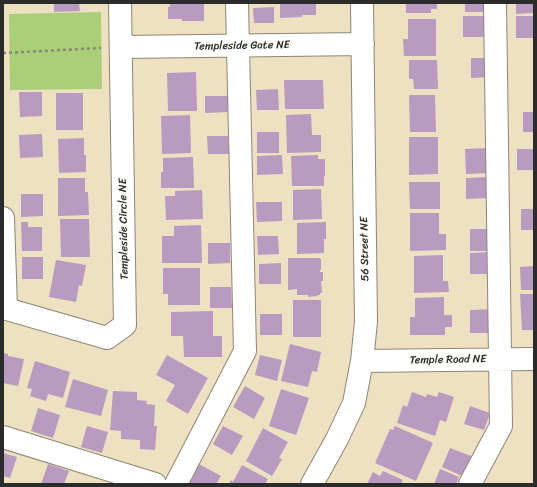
<!DOCTYPE html>
<style>
body{margin:0}
#map{position:relative;width:537px;height:487px;overflow:hidden;background:#eee1c1;font-family:Sriracha,sans-serif}
canvas{display:block}
.frame{position:absolute;inset:0;border:4px solid #2b2b2b;pointer-events:none}
</style>
<div id="map">
<canvas width="537" height="487"></canvas>
<div class="frame"></div>
</div>
<script>
const ctx = document.querySelector('canvas').getContext('2d');
ctx.lineJoin = 'round';
function paint(path, color) { ctx.fillStyle = color; ctx.fill(path, 'evenodd'); }
function trace(path, color, width, dash) { ctx.strokeStyle = color; ctx.lineWidth = width; ctx.lineCap = dash ? 'butt' : 'round'; ctx.setLineDash(dash || []); ctx.stroke(path); }
function write(font, color, halo, rows, align = 'center') {
  ctx.font = font + ' Sriracha,sans-serif'; ctx.lineWidth = 3.5; ctx.setLineDash([]); ctx.textBaseline = 'middle'; ctx.strokeStyle = halo; ctx.fillStyle = color; for (const [text, x, y, turn = 0] of rows) {
    ctx.save(); ctx.translate(x, y); ctx.rotate((+turn || 0) * Math.PI / 180); ctx.textAlign = isNaN(turn) ? turn : align; if (halo) ctx.strokeText(text, 0, 0); ctx.fillText(text, 0, 0); ctx.restore();
  }
}
paint(new Path2D(`
 M101 12 102 89 10 90 9 14Z`), '#aacf79');
paint(new Path2D(`
 M54 3H79L80 11 54 12Z
 M170 3H204V21H182V19H168V7H170Z
 M280 3H316V15H302V17L280 18Z
 M406 3H437V9H431V13H406Z
 M465 3H489V12H465Z
 M516 3H534V13L516 14Z
 M274 7V23H254L253 8Z
 M463 16H488L489 37H463Z
 M516 16H534V38H516Z
 M408 19H436V56H404L403 39H408Z
 M471 58H490L491 77 471 78Z
 M409 60H437L438 89H414L413 79H409Z
 M196 72 197 111H168L167 73Z
 M284 80H323L324 109H285Z
 M278 89 279 110H257L256 90Z
 M19 92H42V116L20 117Z
 M56 93H83V130H56Z
 M409 95H435L436 132H410Z
 M205 96H228V112L205 113Z
 M523 112H534V132H523Z
 M311 114 312 135H321V152L287 153 286 115Z
 M190 115 191 153 162 154 161 116Z
 M257 132H279V153H257Z
 M42 134 43 157 20 158 19 135Z
 M207 136H228L229 154H208Z
 M409 137H438V174L409 175Z
 M84 138V155H86V172L59 173 58 139Z
 M490 148V173L466 174 465 149Z
 M517 149H534V170H517Z
 M282 155 283 174 257 175V156Z
 M318 155V159H325V176H324V186H292L291 156Z
 M193 157 194 188H161V172H163V158Z
 M490 177 491 198 466 199V178Z
 M58 178H85V192H88L89 215 58 216Z
 M409 182H440V209H410Z
 M321 189 322 219 293 220V190Z
 M202 190 203 219 166 220 165 196H175V191Z
 M21 194H43V216L21 217Z
 M256 202H282V221L257 222Z
 M521 209H534V230H521Z
 M410 213H439V234H446V250L410 251Z
 M60 219H89L90 257H61Z
 M21 222H28V227H42V251H22Z
 M326 222V239H324V253L297 254V223Z
 M201 225 202 263H162V236H174V226Z
 M470 229H492V251H470Z
 M257 236H278L279 254 258 255Z
 M208 243H230V263L208 264Z
 M492 252 493 274H470V253Z
 M443 255V281H448L449 292 414 293V256Z
 M22 257H43V279H22Z
 M288 258H320V259H321V270H320V272H323V281H321L322 293H320V295H317V296L308 297V295H297V289L288 290Z
 M56 260 86 265 82 286 79 285 76 302 49 297Z
 M281 263V284H259V264Z
 M534 266V290H521L520 267Z
 M163 268H200V305H168V294H163Z
 M210 287H231L232 308H210Z
 M520 294H534V330H522Z
 M444 297V315H452V327H445V335H410V317H415V298Z
 M293 300H321V337H293Z
 M493 309V333H470V310Z
 M213 311V336H222V357H184L183 336H171V312Z
 M260 314H282V335H260Z
 M290 344 321 352 317 372 312 371 308 387 281 381Z
 M3 353 8 354V356L24 359 18 386 3 383Z
 M167 355 208 378 188 414 166 401 175 385 156 375Z
 M260 355 282 360 277 381 255 375Z
 M35 361 70 372 63 398 48 394 46 401 30 396 32 389 27 388Z
 M73 379 108 390 101 416 65 407Z
 M245 386 265 398 254 419 233 407Z
 M281 389 309 398 296 435 269 426Z
 M113 391 137 392V400L147 401 146 404 155 405 154 426H157L155 450 140 449V440L121 439V431L110 430Z
 M412 392 426 397 427 394 437 397 439 392 454 397 446 422 440 420 435 436 397 423 403 405 407 407Z
 M470 406 490 413 484 430 464 424Z
 M38 408 60 415 53 438 31 431Z
 M87 426 108 432 102 453 81 447Z
 M223 426 243 436 232 455 213 444Z
 M395 426 433 443 416 481 375 463 390 429 393 430Z
 M263 428 288 442 279 458 282 459 272 476 246 461Z
 M450 448 471 456 462 476 442 467Z
 M3 453 17 457 10 478 3 476Z
 M48 464 69 471 64 484H41Z
 M199 464 221 476 216 484H188Z
 M242 465 268 479 265 484H229L231 480 233 482Z
 M440 469 459 477 456 484H434Z
 M383 471 403 480 401 484H367L373 472 380 476Z`), '#b99ac1');
const minor = new Path2D(`
 M122 47 363 44
 M3 218 6 308
 M3 308 107 338 125 325 120 3
 M362 361 534 359
 M3 437 155 484
 M176 484 245 351 237 3
 M312 484 337 439 354 403 362 361 366 322 362 3
 M470 484 501 426 495 3`);
trace(minor, '#8c8676', 24);
trace(new Path2D(`
 M3 53 101 48`), '#8c8676', 2.5, [3, 3]);
trace(minor, '#fff', 22);
write('11px', '#2b2b2b', '#fdfcf7', [
 ["Templeside Gate NE",242,46,-1],
 ["Templeside Circle NE",124,229,-91],
 ["56 Street NE",365,249,-91],
 ["Temple Road NE",448,360,-1]
]);
</script>
